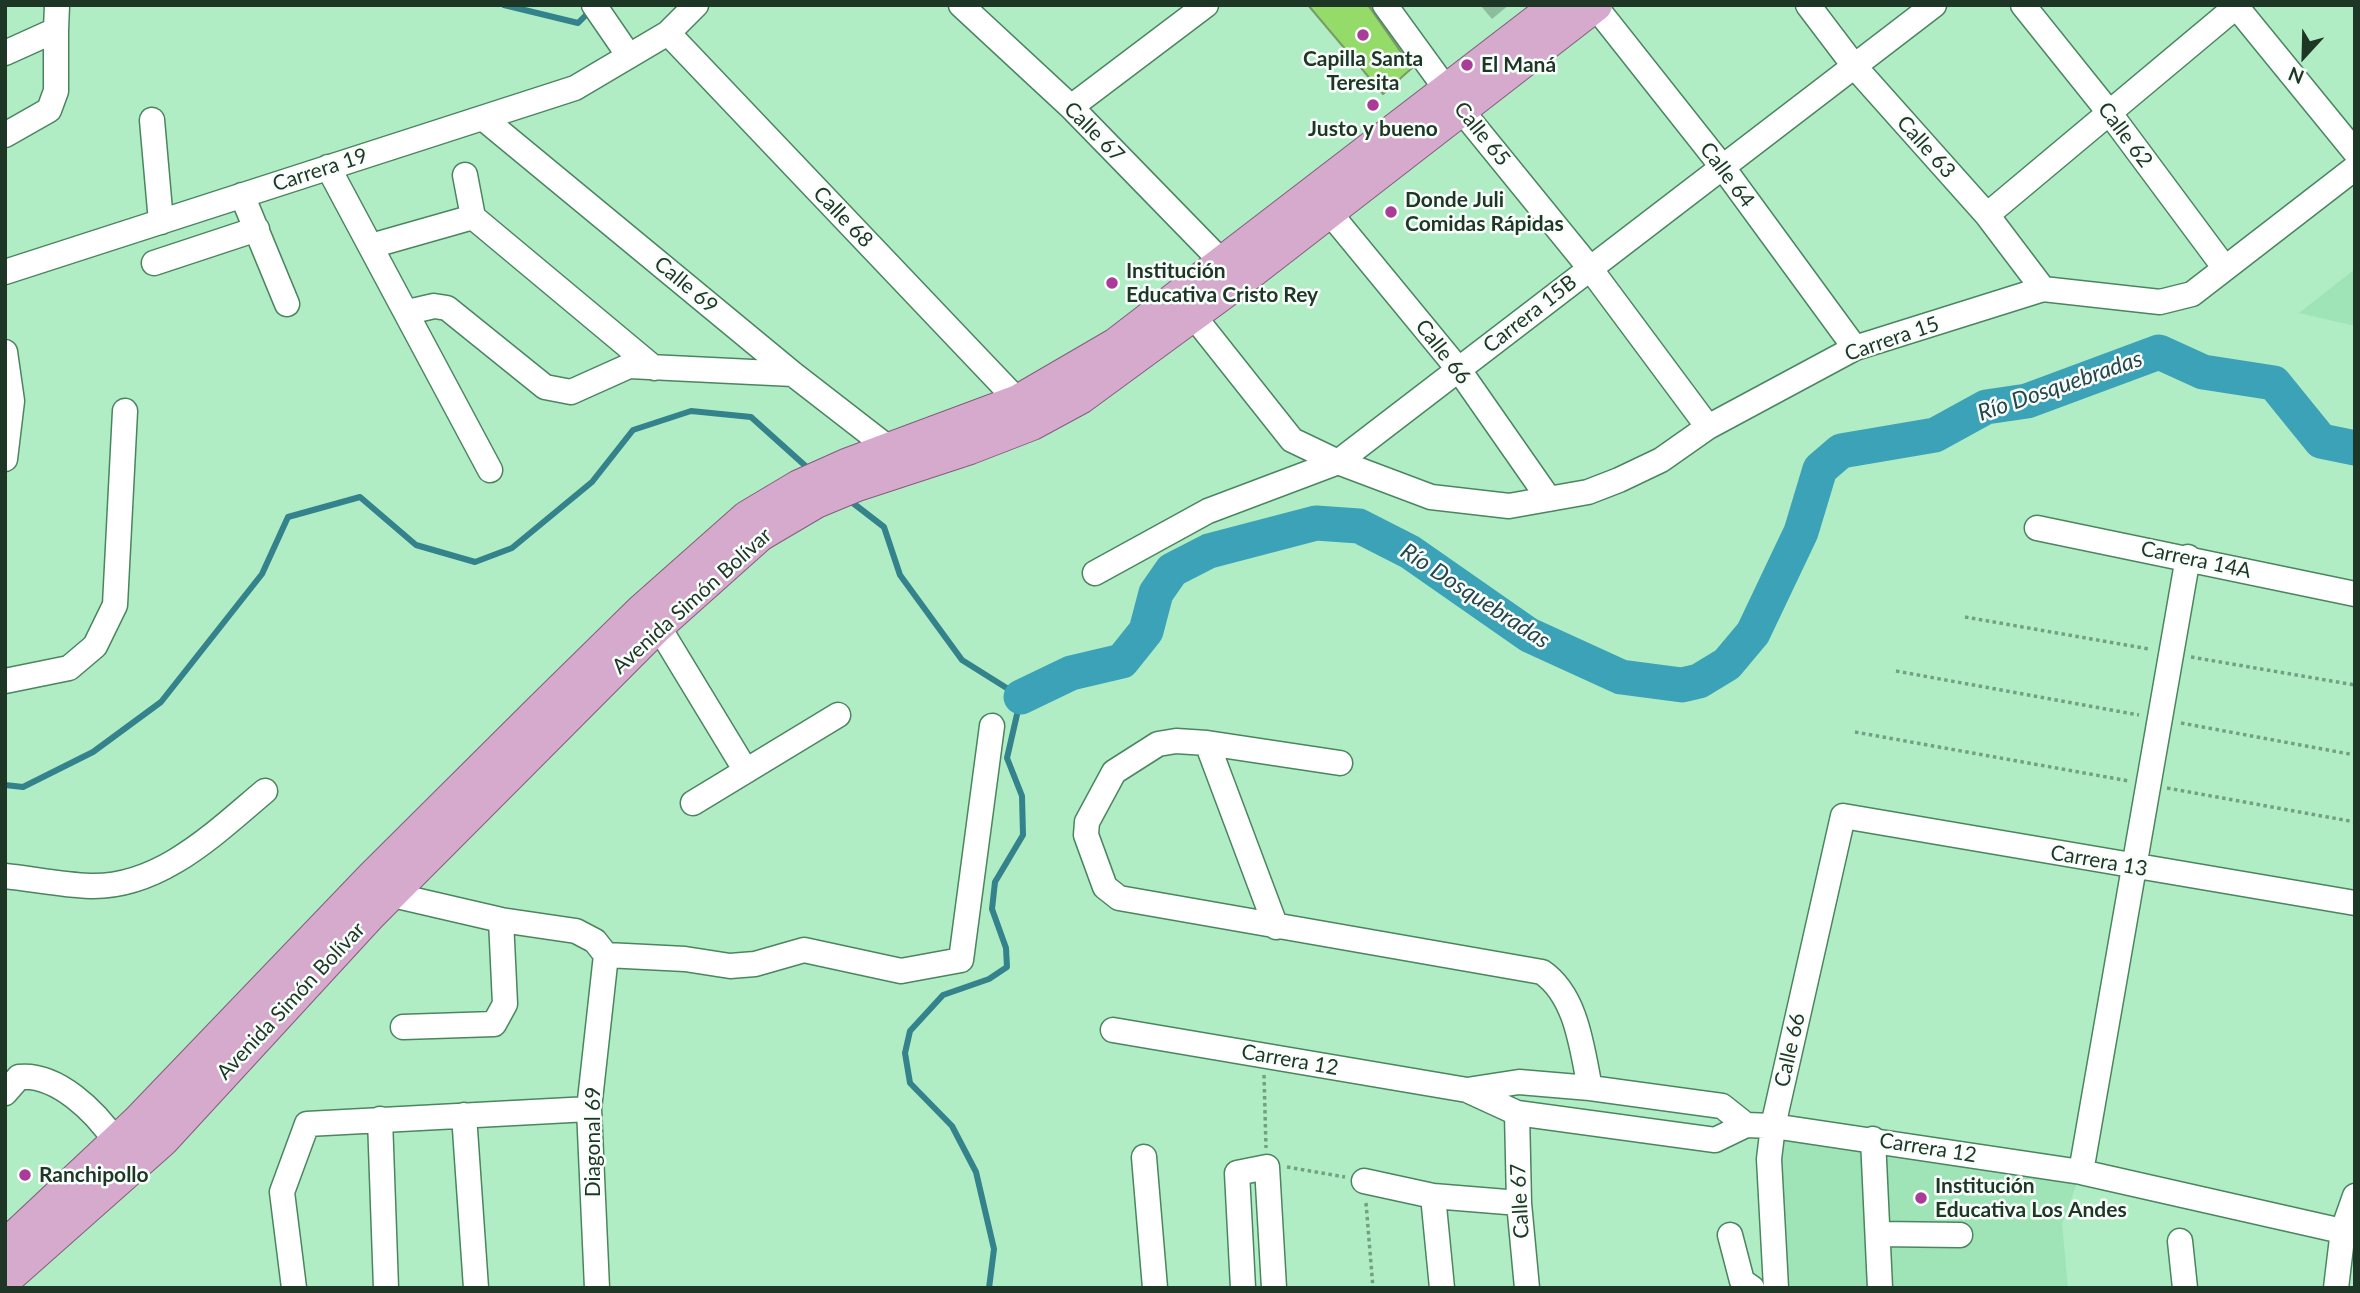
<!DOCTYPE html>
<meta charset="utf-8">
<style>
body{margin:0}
#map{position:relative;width:2360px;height:1293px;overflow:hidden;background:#b0edc4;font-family:Lato,sans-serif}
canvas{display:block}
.frame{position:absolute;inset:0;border:7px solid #1d3626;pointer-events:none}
.north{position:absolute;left:2269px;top:21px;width:70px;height:70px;-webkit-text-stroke:5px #f9fffa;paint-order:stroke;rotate:202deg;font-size:19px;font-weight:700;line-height:28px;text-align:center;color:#1d3626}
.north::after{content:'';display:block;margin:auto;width:24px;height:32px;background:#1d3626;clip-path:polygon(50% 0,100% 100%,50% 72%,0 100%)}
</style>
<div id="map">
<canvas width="2360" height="1293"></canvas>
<div class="frame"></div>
<div class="north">N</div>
</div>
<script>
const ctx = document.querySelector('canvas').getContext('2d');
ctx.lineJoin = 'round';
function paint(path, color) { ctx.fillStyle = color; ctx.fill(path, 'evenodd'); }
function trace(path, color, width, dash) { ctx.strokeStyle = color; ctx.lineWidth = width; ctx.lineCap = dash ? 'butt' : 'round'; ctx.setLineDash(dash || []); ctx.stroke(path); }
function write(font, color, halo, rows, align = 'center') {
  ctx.font = font + ' Lato,sans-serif'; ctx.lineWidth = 5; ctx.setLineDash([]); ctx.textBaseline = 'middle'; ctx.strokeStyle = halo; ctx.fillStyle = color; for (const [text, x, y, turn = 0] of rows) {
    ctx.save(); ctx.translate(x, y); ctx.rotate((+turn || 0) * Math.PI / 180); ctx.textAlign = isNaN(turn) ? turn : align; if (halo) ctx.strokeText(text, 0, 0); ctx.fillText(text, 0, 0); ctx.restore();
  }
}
paint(new Path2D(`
 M2355 269V326L2299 313Z
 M1773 1126 2081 1172 2062 1224 2068 1288H1776Z`), '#9fe4b7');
paint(new Path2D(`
 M1311 5H1386L1423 55 1383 91Z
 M1480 5H1509L1492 19Z`), '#0003');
trace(new Path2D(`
 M504 5 578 23 592 9
 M849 500 884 527 900 575 962 660 1021 697 1007 758 1022 796 1023 835 995 882 992 909 1006 948 1007 967 989 979 943 995 910 1031 905 1053 910 1083 952 1126 976 1172 994 1249 989 1288
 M5 785 23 787 93 752 161 702 262 574 288 517 360 497 416 545 475 562 512 548 592 482 633 430 691 411 751 417 810 470`), '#33828c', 6);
trace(new Path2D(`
 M1021 697 1071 673 1122 661 1146 631 1156 593 1172 570 1209 551 1316 523 1359 526 1410 552 1529 635 1621 677 1682 685 1699 681 1727 664 1753 633 1801 532 1820 469 1841 451 1935 435 1986 407 2027 401 2159 352 2203 372 2274 383 2321 441 2355 448`), '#3ca2b8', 35);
const building = new Path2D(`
 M1308 5H1368L1412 68 1383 94Z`);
paint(building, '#95db6a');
trace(building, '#799b66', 2);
const minor = new Path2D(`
 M594 5 629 56
 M961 5 1071 107 1223 263
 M1385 5 1462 111 1589 267 1708 427
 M1808 5 1855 67 1987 215 2043 289
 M2023 5 2108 111 2224 267
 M2235 5 2355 152
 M1595 6 1724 169 1855 348
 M56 30 57 5
 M668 33 1018 401
 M5 53 56 30V91L49 110 5 135
 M1071 107 1206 5
 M483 118 793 374 891 450
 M152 120 161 222
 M328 167 490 470
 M465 175 473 217 654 368
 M242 195 287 304
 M1329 212 1459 370 1549 499
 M1987 215 2238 5
 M371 246 473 217
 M154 263 257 229
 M5 272 575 88 668 33 696 5
 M408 312 434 306 447 308 545 387 571 392 629 366 793 374
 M1192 314 1292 440 1338 462 1431 497 1509 506 1588 492 1619 480 1661 460 1708 427 1855 348 2043 289 2160 302 2192 294 2355 168
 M5 352 12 401 5 459
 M2037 528 2355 594
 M1095 573 1208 511 1338 462 1934 5
 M658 626 746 771
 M5 681 69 668 95 646 115 605 125 411
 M1207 743 1276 927
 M1340 763 1207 743 1176 741 1158 744 1114 772 1087 822 1086 835 1105 887 1119 898 1542 972C1577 996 1582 1049 1590 1088
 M693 803 838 715
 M5 876C33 879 62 885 90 886 160 888 215 833 265 791
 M393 895 501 920 576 931 595 941 606 955 685 959 730 966 755 964 804 950 901 971 961 960 992 726
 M403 1027 494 1024 505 1004 501 920
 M1113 1030 1467 1090 1517 1113 1715 1140 1746 1125 1773 1126 2081 1172 2355 1234
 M1467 1090 1519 1082 1590 1088 1722 1106 1746 1125
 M5 1093 19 1077C57 1073 96 1112 116 1142
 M1517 1113 1519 1203 1527 1288
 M464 1115 476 1288
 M380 1119 386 1288
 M1873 1139 1880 1288
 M1144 1157 1155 1288
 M2081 1172 2188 557
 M1364 1181 1433 1196 1519 1203
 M1433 1196 1442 1288
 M1879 1234 1960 1235
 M1730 1235 1742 1281 1752 1288
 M2180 1241 2185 1288
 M294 1288 282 1192 307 1124 589 1109
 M597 1288 589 1109 606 955
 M1243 1288 1237 1173 1267 1167 1274 1288
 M1776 1288 1769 1159 1773 1126 1843 816 2355 903
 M2336 1288 2343 1230 2355 1196`);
const major = new Path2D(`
 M5 1246 137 1122 373 876 544 706 642 610 747 517 799 486 846 465 1018 401 1116 344 1557 5
 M5 1280 163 1140 370 915 658 626 760 535 816 502 857 485 970 448 1032 424 1080 398 1241 280 1596 5`);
trace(minor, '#4b8560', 27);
trace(major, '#845c7c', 34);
trace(new Path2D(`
 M1965 617 2149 649
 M2191 657 2355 685
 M1896 671 2139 715
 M2181 723 2355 755
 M1855 732 2129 781
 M2167 788 2355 822
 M1264 1075 1266 1148
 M1287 1167 1345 1177
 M1366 1203 1373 1288`), '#72a082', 3.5, [3.5, 3.5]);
trace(minor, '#fff', 24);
trace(major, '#d6aacd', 32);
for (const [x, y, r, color] of [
 [1363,35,7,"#aa3b98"],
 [1467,65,7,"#aa3b98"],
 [1373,105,7,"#aa3b98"],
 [1391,212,7,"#aa3b98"],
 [1112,283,7,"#aa3b98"],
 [25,1175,7,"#aa3b98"],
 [1921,1198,7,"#aa3b98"]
]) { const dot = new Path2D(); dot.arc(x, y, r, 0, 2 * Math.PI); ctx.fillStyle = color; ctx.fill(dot); trace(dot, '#f9fffa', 2.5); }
write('bold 21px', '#1d3626', '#f9fffa', [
 ["Capilla Santa",1363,59,"center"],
 ["Teresita",1363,83,"center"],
 ["El Maná",1481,65],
 ["Justo y bueno",1373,129,"center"],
 ["Donde Juli",1405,200],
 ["Comidas Rápidas",1405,224],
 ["Institución",1126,271],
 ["Educativa Cristo Rey",1126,295],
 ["Ranchipollo",39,1175],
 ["Institución",1935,1186],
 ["Educativa Los Andes",1935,1210]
], 'left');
write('21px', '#1d3626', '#f9fffa', [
 ["Calle 67",1094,132,45],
 ["Calle 65",1482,134,51],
 ["Calle 62",2125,135,53],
 ["Calle 63",1926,147,48],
 ["Carrera 19",320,170,-18],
 ["Calle 64",1727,175,53],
 ["Calle 68",843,217,46],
 ["Calle 69",686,285,40],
 ["Carrera 15B",1530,314,-38],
 ["Carrera 15",1892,339,-19],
 ["Calle 66",1443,352,52],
 ["Carrera 14A",2196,560,12],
 ["Avenida Simón Bolívar",692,601,-42],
 ["Carrera 13",2099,861,10],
 ["Avenida Simón Bolívar",291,1001,-47],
 ["Calle 66",1790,1050,-77],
 ["Carrera 12",1290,1060,10],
 ["Diagonal 69",593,1142,-90],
 ["Carrera 12",1928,1148,9],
 ["Calle 67",1520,1201,-93]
]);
write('italic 23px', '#27454d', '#f9fffa', [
 ["Río Dosquebradas",2060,386,-19],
 ["Río Dosquebradas",1475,596,33]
]);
</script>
